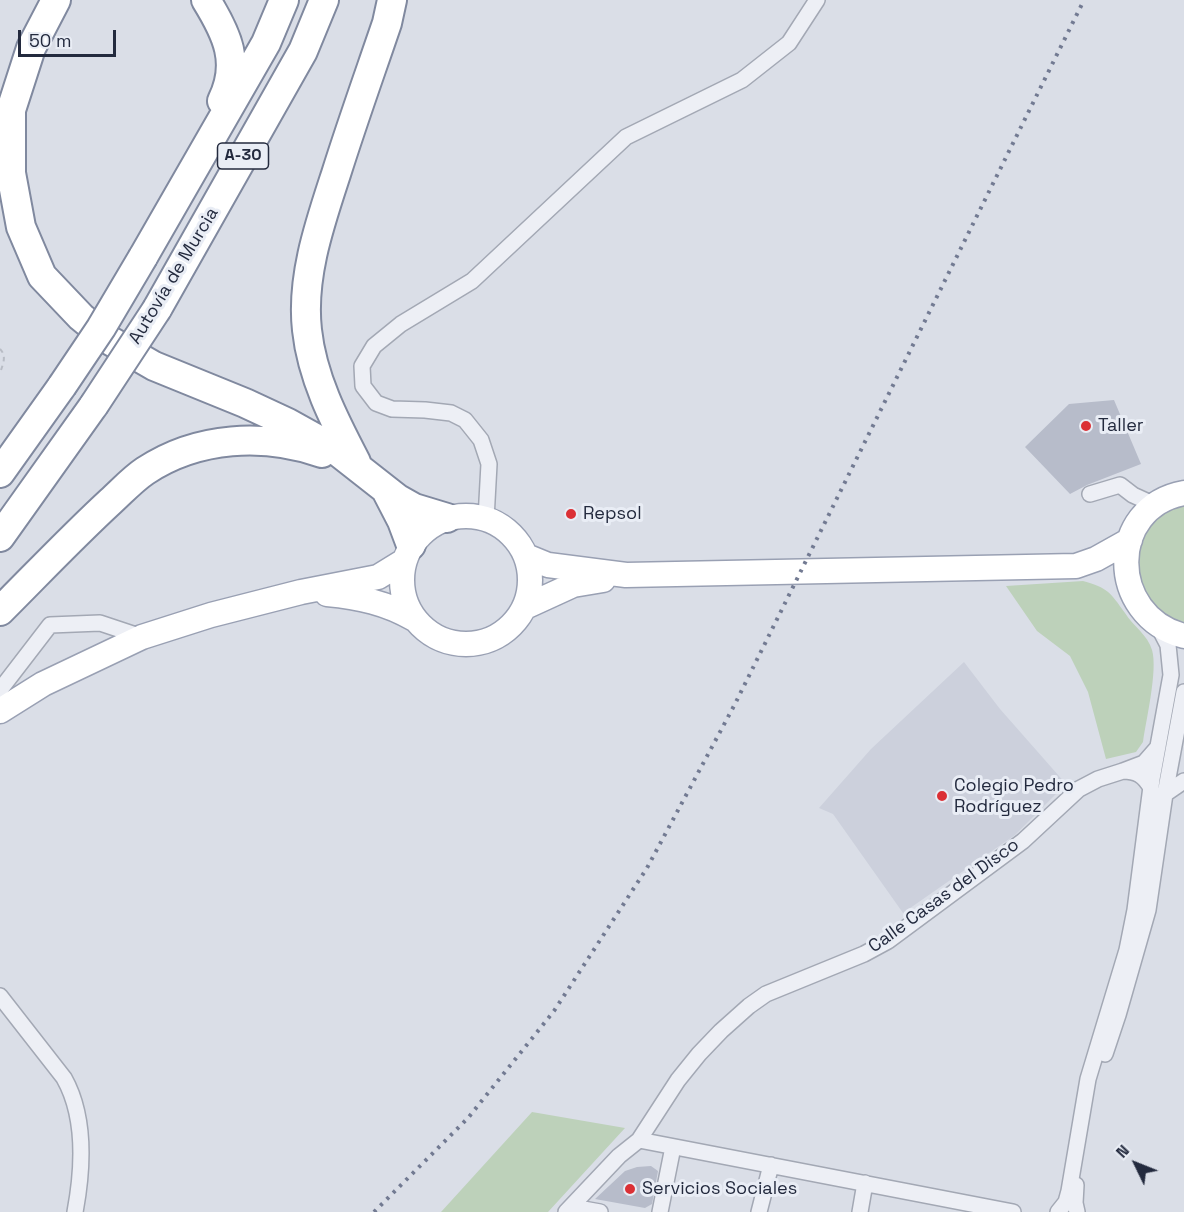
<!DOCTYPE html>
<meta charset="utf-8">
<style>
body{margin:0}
#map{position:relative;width:1184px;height:1212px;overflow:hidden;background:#dadee7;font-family:"Space Grotesk",sans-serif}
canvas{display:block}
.north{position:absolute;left:1106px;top:1134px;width:60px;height:60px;-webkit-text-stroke:4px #e9edf5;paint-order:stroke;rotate:313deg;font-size:16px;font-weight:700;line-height:24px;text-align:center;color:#232a3e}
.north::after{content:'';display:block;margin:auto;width:21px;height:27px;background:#232a3e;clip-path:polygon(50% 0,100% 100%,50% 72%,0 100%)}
.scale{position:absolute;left:18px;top:30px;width:98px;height:27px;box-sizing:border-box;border:3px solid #232a3e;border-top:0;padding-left:8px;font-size:18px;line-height:21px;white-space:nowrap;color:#232a3e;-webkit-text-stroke:4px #e9edf5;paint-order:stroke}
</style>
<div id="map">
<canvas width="1184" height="1212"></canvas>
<div class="north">N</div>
<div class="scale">50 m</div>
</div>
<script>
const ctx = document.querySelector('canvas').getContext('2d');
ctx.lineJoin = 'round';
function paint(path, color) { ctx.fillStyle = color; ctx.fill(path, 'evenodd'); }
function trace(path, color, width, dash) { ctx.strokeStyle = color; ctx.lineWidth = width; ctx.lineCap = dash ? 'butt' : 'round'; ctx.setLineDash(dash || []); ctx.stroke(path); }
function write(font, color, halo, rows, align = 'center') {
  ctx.font = font + ' "Space Grotesk",sans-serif'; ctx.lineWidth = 6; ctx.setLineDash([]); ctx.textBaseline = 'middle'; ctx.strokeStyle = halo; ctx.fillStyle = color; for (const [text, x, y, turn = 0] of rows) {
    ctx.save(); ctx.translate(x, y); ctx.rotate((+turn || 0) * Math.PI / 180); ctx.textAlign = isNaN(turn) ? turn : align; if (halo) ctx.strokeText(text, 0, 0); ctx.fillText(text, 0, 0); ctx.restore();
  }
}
paint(new Path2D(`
 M964 662 1000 709 1066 784 1015 835 903 913 833 814 819 808 871 749Z`), '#ccd0dc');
paint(new Path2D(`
 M1184 501V625L1164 617 1140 589 1135 551 1153 518Z
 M1083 581C1108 588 1110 592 1125 613 1133 626 1148 635 1152 650 1158 670 1146 720 1143 742L1136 752 1106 759 1088 692 1070 656 1037 631 1006 586Z
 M532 1112 625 1128 548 1212H441Z`), '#bdd1ba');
paint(new Path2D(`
 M1114 400 1141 464 1087 485 1070 494 1025 447 1069 404Z
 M651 1166 658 1171 652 1204 645 1208 595 1199 625 1171 637 1167Z`), '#b7bcca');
const minor = new Path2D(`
 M1090 494 1120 485 1133 495 1155 505
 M486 519 489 464 481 440 465 420 451 413 425 410 392 409 376 403 363 386 362 366 374 346 401 324 472 281 626 137 742 80 789 43 817 0
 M0 690 50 625 100 623 142 637
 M1151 788C1144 776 1137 771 1123 771L1144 763 1158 747
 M1165 794 1184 781
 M0 996 64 1078C86 1117 83 1169 75 1212
 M1105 1054 1118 1015 1148 910 1165 794 1184 692
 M639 1140 1013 1212
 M1076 1185 1075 1203 1077 1212
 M572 1207 600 1212
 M566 1212 619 1156 639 1140 678 1080 699 1054 721 1031 749 1006 766 994 864 954 888 941 1023 841 1079 789 1098 779 1123 771
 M660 1212 673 1147
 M759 1212 771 1165
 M860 1212 865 1183
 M1058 1212 1066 1202 1069 1191 1088 1079 1127 950 1135 910 1152 779 1171 675 1168 645 1157 624`);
const primary = new Path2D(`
 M1184 493C1107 507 1107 616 1184 636
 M402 580a64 64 0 1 1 128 0a64 64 0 1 1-128 0Z
 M526 556 548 565 626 575 1076 566 1096 559 1130 540
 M327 594C359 597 387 603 414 619
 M525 607 573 585 603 580
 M0 711 43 684 142 637 211 615 301 592 378 577 404 561`);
const motorway = new Path2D(`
 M56 0 31 48 11 110V173L21 227 42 276 81 317 109 340 154 366 245 403 288 423 333 448 398 499 414 508 447 518
 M206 0C227 34 241 63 222 101
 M143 257 266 43 284 0
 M157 309 303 51 324 0
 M356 462C334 420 312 377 307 330 301 277 320 223 336 174 352 123 370 73 387 23L392 0
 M0 473 62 386
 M387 492 402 521 411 545
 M0 537 94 405
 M0 611C37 574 73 536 111 501 122 491 133 479 145 471 198 436 264 433 322 453`);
trace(minor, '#a3a8b4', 18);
trace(primary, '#99a0b3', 27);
trace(motorway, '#80899f', 32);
trace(new Path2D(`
 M0 349C7 356 3 364 0 373`), '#b8bcc5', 2, [4.5, 4.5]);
trace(minor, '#edeff5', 15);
trace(primary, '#fff', 24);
trace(motorway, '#fff', 28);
trace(new Path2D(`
 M374 1212 468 1118 554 1011 647 868 735 704 1084 0`), '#727a92', 4, [3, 6]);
const motorwayBridge = new Path2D(`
 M62 386 101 328 143 257
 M94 405 157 309`);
trace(motorwayBridge, '#80899f', 32, []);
trace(motorwayBridge, '#fff', 28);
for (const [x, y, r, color] of [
 [1086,426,6,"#db3035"],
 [571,514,6,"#db3035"],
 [942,796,6,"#db3035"],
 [630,1189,6,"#db3035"]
]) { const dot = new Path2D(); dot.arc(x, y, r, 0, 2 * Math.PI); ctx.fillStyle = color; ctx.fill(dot); trace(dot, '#e9edf5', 2); }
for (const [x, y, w] of [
 [243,156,51]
]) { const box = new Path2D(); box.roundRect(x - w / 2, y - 13, w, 26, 4.5); ctx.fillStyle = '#e9edf5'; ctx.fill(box); trace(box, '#232a3e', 1.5); }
write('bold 16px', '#232a3e', null, [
 ["A-30",243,156]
]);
write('18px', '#232a3e', '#e9edf5', [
 ["Autovía de Murcia",174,276,-59],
 ["Calle Casas del Disco",944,896,-36]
]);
write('18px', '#232a3e', '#e9edf5', [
 ["Taller",1098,426],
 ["Repsol",583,514],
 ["Colegio Pedro",954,786],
 ["Rodríguez",954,807],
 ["Servicios Sociales",642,1189]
], 'left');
</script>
